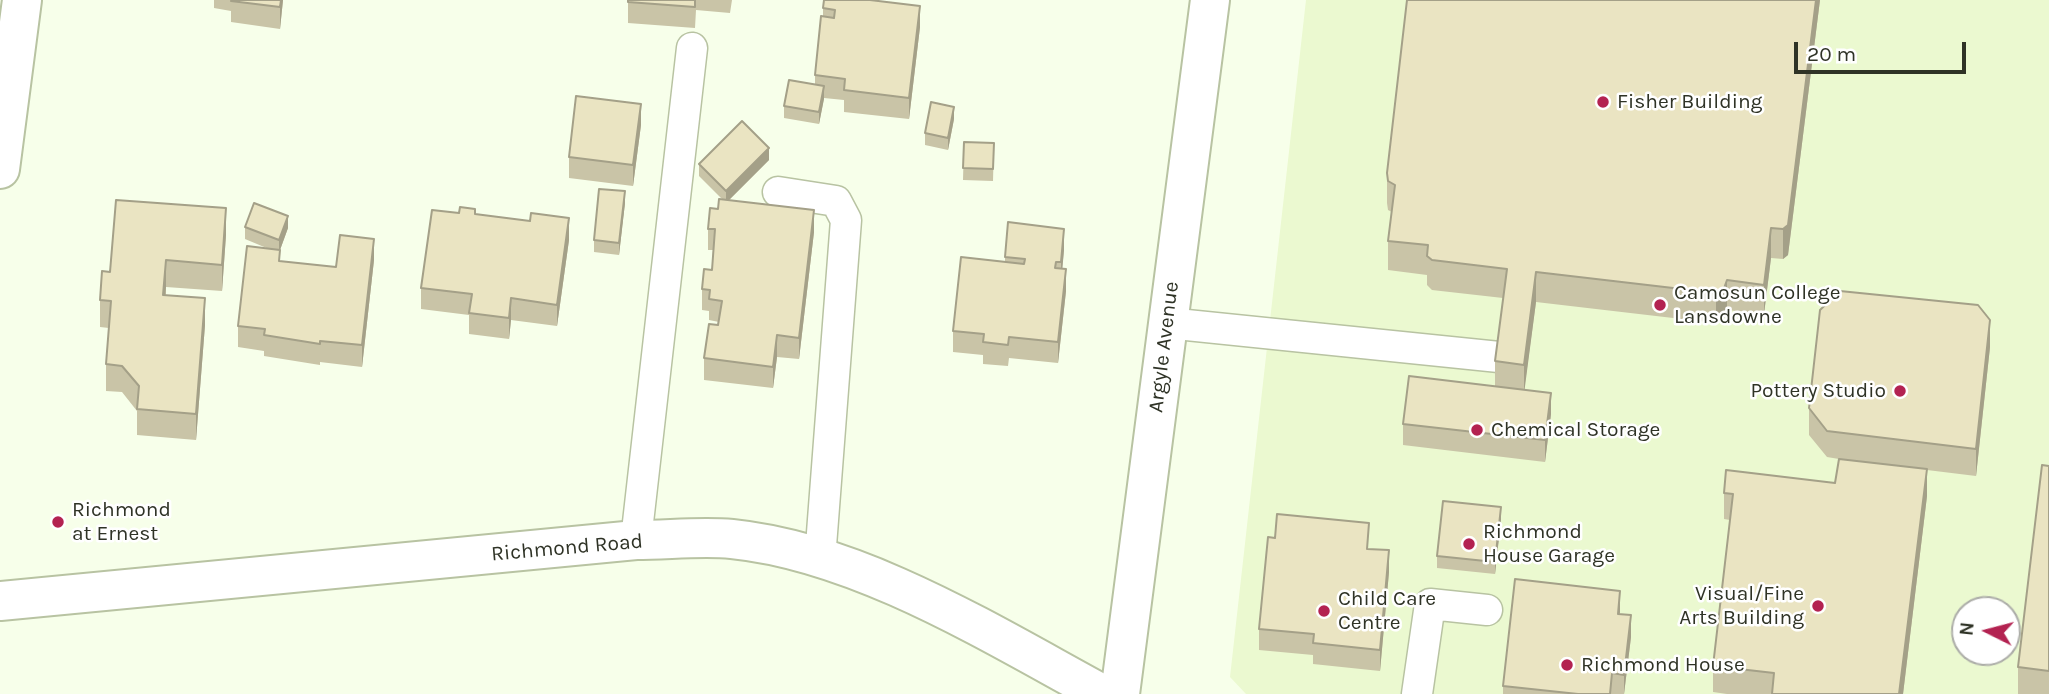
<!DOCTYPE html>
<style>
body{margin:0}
#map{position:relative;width:2049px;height:694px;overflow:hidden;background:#f7ffea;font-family:Karla,sans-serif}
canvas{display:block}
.north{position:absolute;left:1951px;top:596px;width:70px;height:70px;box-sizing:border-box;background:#fff;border:2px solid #acada8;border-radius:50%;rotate:276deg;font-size:19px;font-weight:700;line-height:28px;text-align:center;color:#2f3326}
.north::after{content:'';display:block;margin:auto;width:24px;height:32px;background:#b32251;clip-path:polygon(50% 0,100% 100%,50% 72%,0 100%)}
.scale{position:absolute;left:1794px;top:42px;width:172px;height:32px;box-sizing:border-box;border:4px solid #2f3326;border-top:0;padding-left:9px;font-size:21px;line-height:24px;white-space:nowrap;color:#2f3326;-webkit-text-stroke:5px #fff;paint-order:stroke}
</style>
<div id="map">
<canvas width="2049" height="694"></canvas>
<div class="north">N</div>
<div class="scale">20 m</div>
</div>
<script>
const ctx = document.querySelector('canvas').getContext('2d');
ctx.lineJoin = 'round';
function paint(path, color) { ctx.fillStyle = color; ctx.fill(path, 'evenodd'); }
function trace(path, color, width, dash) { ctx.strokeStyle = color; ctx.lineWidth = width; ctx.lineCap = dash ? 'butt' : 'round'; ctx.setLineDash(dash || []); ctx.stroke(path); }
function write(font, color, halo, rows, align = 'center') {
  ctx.font = font + ' Karla,sans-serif'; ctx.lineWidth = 5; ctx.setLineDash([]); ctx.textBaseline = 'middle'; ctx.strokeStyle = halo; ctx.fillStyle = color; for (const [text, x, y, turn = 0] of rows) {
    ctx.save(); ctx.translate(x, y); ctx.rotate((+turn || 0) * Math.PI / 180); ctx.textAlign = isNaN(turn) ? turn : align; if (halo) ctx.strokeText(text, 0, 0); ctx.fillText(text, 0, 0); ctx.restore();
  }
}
paint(new Path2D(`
 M1306 0H2049V694H1246L1230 677ZM1965 610H2007V652H1965Z`), '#ebf9d0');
const service = new Path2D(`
 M778 192 836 201 846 220 820 559
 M1167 323 1499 357
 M636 540 692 48
 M1417 694 1430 604 1487 610`);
const minor = new Path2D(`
 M0 169 22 0
 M1120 694 1210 0`);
const secondary = new Path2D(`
 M0 601 636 540C668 540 701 536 732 539 860 552 991 634 1102 694`);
trace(service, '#b8c3a2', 33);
trace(minor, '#b8c3a2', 42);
trace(secondary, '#b8c3a2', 42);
trace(service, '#fff', 30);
trace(minor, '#fff', 38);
trace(secondary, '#fff', 38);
paint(new Path2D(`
 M214 0H283L280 29 231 22V11L214 8Z
 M628 0H732L730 13 696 10 695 28 628 23Z
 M1407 0H1820L1788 255 1783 259 1771 258 1764 314 1727 310 1723 321 1716 323 1536 302 1524 390 1551 414 1545 462 1403 445V424L1495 386V361L1503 298 1432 290 1427 285V275L1388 270V241L1392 212 1388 210 1387 203V173Z
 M823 8 920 27 909 119 844 112V100L824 98 819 124 784 118V106L815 85V75L823 16Z
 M954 119 948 150 925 145V133Z
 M641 125 633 186 569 178V157Z
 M964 142 994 143 993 181 963 180Z
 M769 160 729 200 814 232 799 359 777 357 773 388 704 380V358L719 322 709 320V311L702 310V289L712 270 713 250H708V229L722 199 699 176V164Z
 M625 203 619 255 594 252V240Z
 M459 213 475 214 569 240 557 326 511 320 509 339 469 334V315L421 309V288Z
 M245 227 288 228 280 250V261L336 267 374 260 362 367 320 362V365L264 356V351L238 347V326L269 249 245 239Z
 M226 235 222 291 166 287V295L205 325 196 440 137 435V411L122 392 106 391V364L109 328 100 327V300L110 272Z
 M1064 250 1062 269 1066 291 1058 363 1009 358 1008 366 983 364V355L953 352V331L1005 262V257Z
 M1990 347 1976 476 1927 470V496L1903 694H1727L1713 692V666L1730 520 1724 519V493L1835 483 1839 459 1827 457 1809 435V408Z
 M2049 466V694H2018V667Z
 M1501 519 1495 574 1437 568V556Z
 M1369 549 1389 572 1380 671 1313 664V655L1259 650V629Z
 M1620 614 1631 637 1624 694H1503V686Z`), '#c9c4a7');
paint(new Path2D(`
 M281 0H283L280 29V7Z
 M1816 0H1820L1788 255 1783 259V229Z
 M920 6V27L909 119V98Z
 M824 86V99L819 124V112Z
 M641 104V125L633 186V165Z
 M954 107V119L948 150V138Z
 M769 148V160L726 203V191Z
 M625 191V203L619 255V243Z
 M226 208V235L222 291V265Z
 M814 210V232L799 359V338Z
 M288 216V228L280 250 279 282V240Z
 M569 218V240L557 326V305Z
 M1771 228V258L1764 314V285Z
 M1064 229V250L1061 284V262Z
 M374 239V260L362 367V345Z
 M166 260V287L163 321V295Z
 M1066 269V291L1058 363V342Z
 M1536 272V302L1524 394V365Z
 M1727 280V310L1723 321 1716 323V293Z
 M205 298V325L196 440V414Z
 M511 298V320L509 339V318Z
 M1990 320V347L1976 476V449Z
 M777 335V357L773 388V367Z
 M1551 393V414L1545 462V440Z
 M1927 469V496L1903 694H1899Z
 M1501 507V519L1495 574V562Z
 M1389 550V572L1380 671V650Z
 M1620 591V612L1618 635V614Z
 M1631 615V637L1624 694V675Z`), '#a4a088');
const building = new Path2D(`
 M232 0H281L280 7 231 1Z
 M628 0H695V7L628 2Z
 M824 0H870L920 6 909 98 844 90 845 79 815 75 821 16 834 18 835 10 823 8Z
 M1407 0H1816L1788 225 1783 229 1771 228 1764 285 1727 280 1723 291 1716 293 1536 272 1524 365 1495 361 1507 269 1432 260 1427 256 1428 245 1388 241 1395 185 1388 181 1387 173Z
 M789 80 824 86 819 112 784 106Z
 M576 96 641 104 633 165 569 157Z
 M931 102 954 107 948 138 925 133Z
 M742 121 769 148 726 191 699 164Z
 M964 142 994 143 993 169 963 168Z
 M599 189 625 191 619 243 594 240Z
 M719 199 814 210 799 338 777 335 773 367 704 358 709 324 718 325 722 301 709 299 710 290 702 289 704 269 712 270 715 229H708L710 208 718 209Z
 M116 200 226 208 222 265 166 260 163 295 205 298 196 414 137 409 139 386 122 366 106 364 111 301 100 300 102 271 110 272Z
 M254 203 288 216 279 240 245 227Z
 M460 207 475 209V214L530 221 531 213 569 218 557 305 511 298 509 318 469 313 472 294 421 288 432 210 459 213Z
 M1008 222 1064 229 1061 262H1056L1055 268 1066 269 1058 342 1009 337 1008 345 983 342 984 334 953 331 961 257 1024 264 1025 259 1005 257Z
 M340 235 374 239 362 345 320 341V344L264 335 265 329 238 326 247 246 280 250 279 261 336 267Z
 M1840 291 1978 305 1990 320 1976 449 1827 431 1809 408 1820 310Z
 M1409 376 1551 393 1545 440 1403 424Z
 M1839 459 1927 469 1899 694H1772L1774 673 1713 666 1733 494 1724 493 1726 470 1835 483Z
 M2042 465 2049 466V671L2018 667Z
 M1443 501 1501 507 1495 562 1437 556Z
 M1277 514 1369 523 1367 549 1389 550 1380 650 1313 643 1314 634 1259 629 1268 537 1275 538Z
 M1515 579 1620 591 1618 614 1631 615 1624 675 1612 673 1610 694H1578L1503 686Z`);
paint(building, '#eae4c2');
trace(building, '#a4a088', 2);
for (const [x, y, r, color] of [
 [1603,102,7,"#b32251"],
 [1660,305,7,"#b32251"],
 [1900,391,7,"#b32251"],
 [1477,430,7,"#b32251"],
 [58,522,7,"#b32251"],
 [1469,544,7,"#b32251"],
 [1818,606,7,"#b32251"],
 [1324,611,7,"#b32251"],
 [1567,665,7,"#b32251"]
]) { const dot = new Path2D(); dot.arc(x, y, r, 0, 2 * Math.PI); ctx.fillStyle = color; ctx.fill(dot); trace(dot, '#fff', 2.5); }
write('21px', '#2f3326', '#fff', [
 ["Fisher Building",1617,102],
 ["Camosun College",1674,293],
 ["Lansdowne",1674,317],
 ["Pottery Studio",1886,391,"right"],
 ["Chemical Storage",1491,430],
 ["Richmond",72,510],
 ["at Ernest",72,534],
 ["Richmond",1483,532],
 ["House Garage",1483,556],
 ["Visual/Fine",1804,594,"right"],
 ["Arts Building",1804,618,"right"],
 ["Child Care",1338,599],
 ["Centre",1338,623],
 ["Richmond House",1581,665]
], 'left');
write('21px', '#2f3326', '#fff', [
 ["Argyle Avenue",1164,347,-83],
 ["Richmond Road",567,548,-5]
]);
</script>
